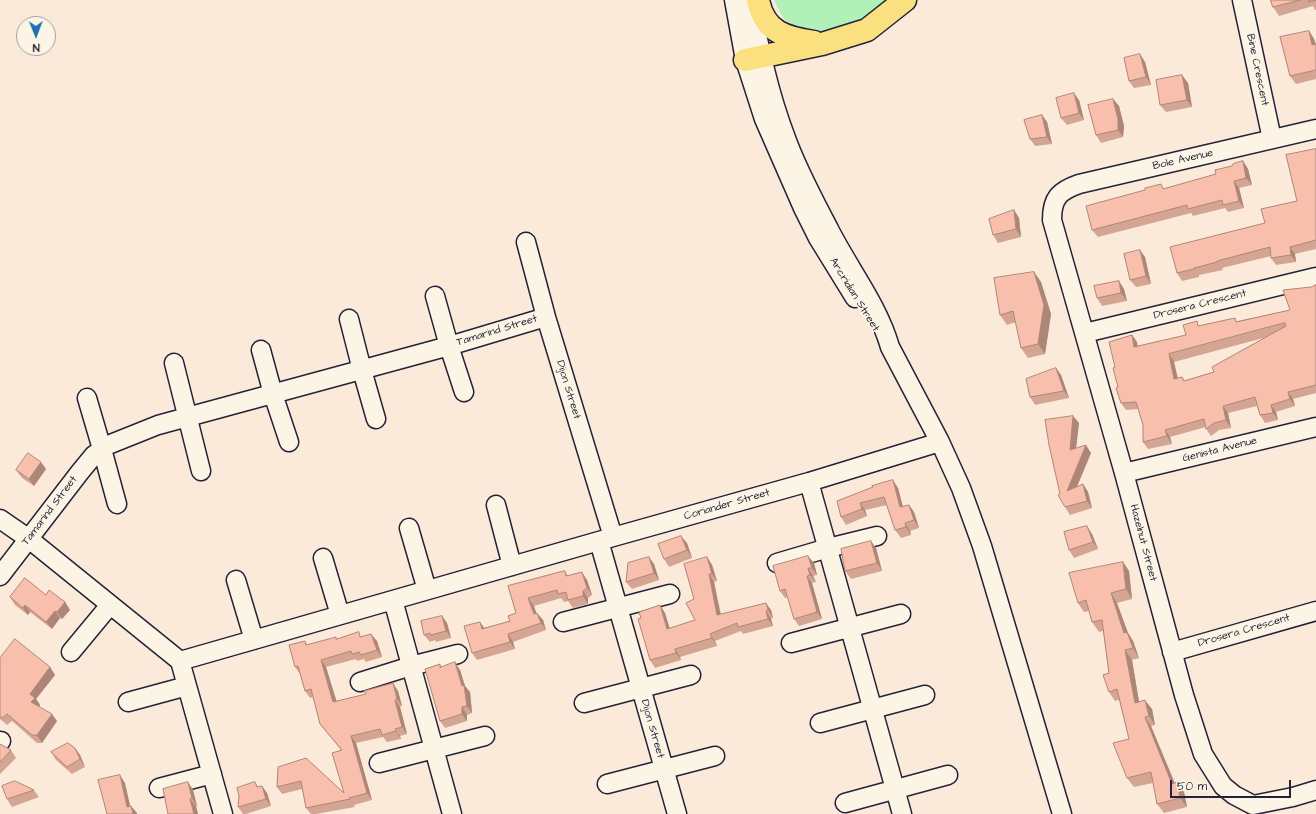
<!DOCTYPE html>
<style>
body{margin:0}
#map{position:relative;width:1316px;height:814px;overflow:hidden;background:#fbeada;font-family:"Architects Daughter",sans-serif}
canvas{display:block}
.north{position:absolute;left:16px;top:16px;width:40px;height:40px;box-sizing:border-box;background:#fcf5e5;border:1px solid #a5a1a1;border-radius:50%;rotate:179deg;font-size:11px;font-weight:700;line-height:16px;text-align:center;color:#22223b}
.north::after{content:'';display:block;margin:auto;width:14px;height:18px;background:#1f6fb2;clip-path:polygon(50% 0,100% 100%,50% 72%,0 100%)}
.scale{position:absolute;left:1170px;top:780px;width:121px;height:18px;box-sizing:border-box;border:2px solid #22223b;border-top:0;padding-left:5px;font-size:12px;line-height:14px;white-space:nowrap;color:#22223b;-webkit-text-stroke:3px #fcf5e5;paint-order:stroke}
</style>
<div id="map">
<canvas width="1316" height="814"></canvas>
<div class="north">N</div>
<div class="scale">50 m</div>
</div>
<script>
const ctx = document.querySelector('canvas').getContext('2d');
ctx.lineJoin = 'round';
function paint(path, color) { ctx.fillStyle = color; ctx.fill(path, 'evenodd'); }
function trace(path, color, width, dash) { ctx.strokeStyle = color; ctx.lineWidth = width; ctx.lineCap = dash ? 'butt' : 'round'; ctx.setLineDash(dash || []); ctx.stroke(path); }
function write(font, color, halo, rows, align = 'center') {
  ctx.font = font + ' "Architects Daughter",sans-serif'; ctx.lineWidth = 3.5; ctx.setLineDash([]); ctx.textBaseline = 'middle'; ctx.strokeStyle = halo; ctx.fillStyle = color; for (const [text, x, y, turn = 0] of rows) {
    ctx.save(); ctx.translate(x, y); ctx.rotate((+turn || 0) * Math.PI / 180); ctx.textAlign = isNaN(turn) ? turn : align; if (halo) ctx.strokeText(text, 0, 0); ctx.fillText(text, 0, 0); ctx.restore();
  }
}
paint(new Path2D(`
 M774 0H889C864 20 831 41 797 26 793 24 787 22 784 19 780 13 777 6 774 0Z`), '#b1f0b8');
const minor = new Path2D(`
 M734 0 745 60 764 119 803 208 818 238 855 298
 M750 0C759 46 769 94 786 138 797 169 815 202 830 231 850 270 878 305 890 347L940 442 961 488 982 546 1062 814
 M1242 0 1272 139
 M1316 129 1079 184C1059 191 1052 198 1052 220L1124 473 1184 695 1203 754 1223 786 1234 795 1253 805 1293 797 1316 790
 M526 242 546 317 613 537
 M435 296 449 346 464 392
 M349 319 362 370 376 419
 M1085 333 1316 277
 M261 350 273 394 289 442
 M174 363 201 471
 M87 398 102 449 117 504
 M1124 473 1316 427
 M809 482 902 814
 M496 505 512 566
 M0 519 29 539 180 661
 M409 528 427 590
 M599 541 677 814
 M323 558 340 615
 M777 563 828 548 877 536
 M0 576 80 472 94 455 108 445 158 425 449 346 546 317
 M236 580 254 640
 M393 600 452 814
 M563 622 670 594
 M791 643 901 614
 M71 652 110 605
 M1172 652 1316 611
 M180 661 613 537 809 482 940 442
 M180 661 223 814
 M360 682 411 666 458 654
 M128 702 187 686
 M584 703 691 675
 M820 723 925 695
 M0 742 1 741
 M379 763 485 736
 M607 784 715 756
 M159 788 212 774
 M845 803 948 775`);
const highway = new Path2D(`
 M758 0C764 32 786 38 814 42
 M745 60 822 44 867 30 905 0`);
trace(minor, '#22223b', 21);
trace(highway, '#22223b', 25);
trace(minor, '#fcf5e5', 18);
trace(highway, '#fbe080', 22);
paint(new Path2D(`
 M1271 0H1316V10H1315L1313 6 1279 16 1273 7Z
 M1309 31 1314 39 1316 44V79L1296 84 1290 76Z
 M1145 62 1151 85 1134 88 1129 81Z
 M1188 83 1192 107 1166 112 1160 105Z
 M1113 99 1119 106 1124 126 1123 137 1101 143 1096 135Z
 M1079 100 1084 120 1067 125 1061 118Z
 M1042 115 1047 122 1052 144 1035 146 1030 139Z
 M1316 149V249L1295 254 1296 262 1276 265 1271 258V256L1222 268 1223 270 1199 275V277L1182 281 1177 273 1265 223 1297 201Z
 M1243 161 1248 169 1252 185 1239 188 1244 208 1228 212 1225 208 1193 216 1191 213 1098 237 1092 230 1165 189 1216 174Z
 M1014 210 1019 218 1021 237 998 243 993 235Z
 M1145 257 1151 284 1136 287 1130 280Z
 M1034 272 1041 282 1051 314 1045 354 1028 358 1021 348 1016 322 1007 325 1000 315Z
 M1316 285V393L1293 399 1295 406 1276 412 1278 420 1265 423 1260 415 1257 406 1228 413 1231 428 1219 430 1211 436 1206 429V427L1170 437 1172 444 1148 449 1143 442V425L1138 409 1126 410 1121 403 1118 387 1115 367 1132 335 1137 342V346L1186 335 1200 326 1238 321 1290 310 1311 287ZM1267 337 1214 372 1185 381 1182 377 1178 378 1174 362Z
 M1124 289 1127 301 1102 306 1097 298Z
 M1056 368 1061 375 1069 398 1035 405 1030 397Z
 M1073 416 1079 423 1076 448 1091 453 1077 487 1083 484 1088 492 1092 508 1070 515 1065 507 1060 494Z
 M46 469 34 486 22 478 16 470Z
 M898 488 903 507 909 505 914 512 919 528 910 531 911 535 901 538 895 530 887 505 865 510 867 516 846 525 841 517 837 501Z
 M1092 534 1098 549 1074 558 1069 550Z
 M687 543 692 558 669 567 664 559Z
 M876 548 882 571 851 579 845 571Z
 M707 557 712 565 717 581 714 582 721 614 771 610 773 618 771 619 773 626 743 634 741 631 715 641 717 646 680 657 681 660 655 668 650 660 665 613 670 629 695 620 694 599Z
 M1123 562 1129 571 1132 599 1117 603 1128 633 1133 641 1139 658 1132 660 1139 702 1152 709 1155 725 1151 726 1174 783 1184 792 1187 807 1164 813 1157 804 1153 783 1134 787 1127 778 1129 739 1119 700 1115 701 1109 692V673L1103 631 1099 632 1092 622 1089 611 1084 612 1078 603Z
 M814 563 817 575 813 576 816 582 812 583 822 619 799 626 794 619 788 597 785 598 780 591Z
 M654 564 659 580 632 589 626 582Z
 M565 571 568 576 587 580 592 595 588 598V604L573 608 568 601 564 602 561 598 534 606 536 613 543 620 546 630 513 642 515 649 477 660 472 653 484 628 510 621 516 613 508 586Z
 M46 595 65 602 70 610 62 619 60 618 52 629 30 612 28 615 15 605 10 597Z
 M442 616 447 623 451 638 436 642 435 640 430 642 424 635Z
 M362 637 377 641 382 657 366 662 364 659 357 661 356 659 326 667 336 701 398 691 402 706 400 707 407 734 400 736 401 739 387 742 383 737 356 743 372 800 354 805 355 807 316 814H311L306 808 302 789 282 794 277 787 278 767 344 793 341 750 320 724 313 697 310 698 305 691 300 674 295 667 305 641 307 645Z
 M0 658 50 667 55 675 36 699 40 705 39 707 57 721 42 743H37L12 721 7 725 0 719Z
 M440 664 441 666 460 670 465 686 470 692 472 713 467 715V721L445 728 440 721Z
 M0 744 11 750 16 758 0 774Z
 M75 748 80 755 85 767 72 774 56 760 51 752Z
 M188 782 193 790 197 806H196L198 814H168Z
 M255 782 258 787 267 793 271 806 246 814H243L238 807Z
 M34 790 39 797 12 807 7 799Z`), '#d5a594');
paint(new Path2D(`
 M1309 31 1314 39 1316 47 1312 45Z
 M1140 54 1145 62 1151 85 1146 77Z
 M1182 75 1188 83 1192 107 1187 100Z
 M1074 93 1079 100 1084 120 1079 113Z
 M1113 99 1119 106 1124 126 1123 137 1118 130Z
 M1042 115 1047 122 1052 144 1047 137Z
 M1243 161 1248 169 1252 185 1246 178Z
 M1234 181 1239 188 1244 208 1239 201Z
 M1014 210 1019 218 1021 237 1016 229Z
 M1290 247 1295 254 1296 262 1291 255Z
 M1140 250 1145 257 1151 284 1146 276Z
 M1034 272 1041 282 1051 314 1045 354 1038 344Z
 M1119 281 1124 289 1127 301 1121 293Z
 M1132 335 1137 342 1139 354 1134 347Z
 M1169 354 1174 362 1179 386 1174 379Z
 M1056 368 1061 375 1069 398 1064 391Z
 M1288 392 1293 399 1295 406 1290 399Z
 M1271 405 1276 412 1278 420 1273 413Z
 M1223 406 1228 413 1231 428 1226 420Z
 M1073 416 1079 423 1075 457 1070 450Z
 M1165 430 1170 437 1172 444 1167 436Z
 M1086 445 1091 453 1072 498 1067 491Z
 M41 462 46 469 34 486 29 479Z
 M893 480 898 488 905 515 900 507Z
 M1083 484 1088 492 1092 508 1087 501Z
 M860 503 865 510 867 516 862 509Z
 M909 505 914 512 919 528 914 520Z
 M905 523 910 531 911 535 906 527Z
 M1087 526 1092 534 1098 549 1093 542Z
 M681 536 687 543 692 558 687 550Z
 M871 541 876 548 882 571 877 563Z
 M808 556 814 563 817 575 812 568Z
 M649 557 654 564 659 580 654 573Z
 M707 557 712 565 717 581 712 574Z
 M1123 562 1129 571 1132 599 1126 589Z
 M808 568 813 576 816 582 810 575Z
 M582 572 587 580 592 595 587 588Z
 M709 574 714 582 722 623 717 615Z
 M807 576 812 583 822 619 817 612Z
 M583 591 588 598V604L583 596Z
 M1111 593 1117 603 1128 633 1133 641 1139 658 1124 633Z
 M528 598 534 606 539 621 534 614Z
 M65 602 70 610 62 619 57 612Z
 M766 603 771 610 773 618 768 610Z
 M25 605 30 612 28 615 23 608Z
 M660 605 665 613 672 637 667 629Z
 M55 611 60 618 52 629 46 622Z
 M766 611 771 619 773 626 768 619Z
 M537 613 543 620 546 630 541 623Z
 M442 616 447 623 451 638 446 631Z
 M480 622 485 629H482Z
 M371 634 377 641 382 657 377 650Z
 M508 634 513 642 515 649 510 642Z
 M710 634 715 641 717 646 712 638Z
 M675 649 680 657 681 660 676 653Z
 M1125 650 1132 660 1141 713 1135 703Z
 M321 660 326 667 339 709 333 702Z
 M455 662 460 670 465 686 470 692 472 713 467 706 462 686Z
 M50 667 55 675 36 699 40 705 36 710 31 702 30 694Z
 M393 683 398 691 402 706 397 699Z
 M395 700 400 707 407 734 402 727Z
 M1145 700 1152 709 1155 725 1149 716Z
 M462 707 467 715V721L462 714Z
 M52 714 57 721 42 743 37 735Z
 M1145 717 1151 726 1179 793 1172 784Z
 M395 729 400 736 401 739 396 731Z
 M351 736 356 743 372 800 367 793Z
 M75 748 80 755 85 767 80 759Z
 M120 775 125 783 132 814 127 807Z
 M188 782 193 790 197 806 192 798Z
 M1177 782 1184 792 1187 807 1180 798Z
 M262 786 267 793 271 806 266 799Z
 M190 799 196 806 198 814H194Z
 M131 806 137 813V814H133Z`), '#ae8678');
const building = new Path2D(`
 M1271 0H1301L1273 7Z
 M1309 0H1316L1309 2Z
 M1309 31 1312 45 1316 44V70L1290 76 1280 37Z
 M1140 54 1146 77 1129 81 1124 58Z
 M1182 75 1187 100 1160 105 1156 80Z
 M1074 93 1079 113 1061 118 1056 98Z
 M1113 99 1118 119V130L1096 135 1088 105Z
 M1042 115 1047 137 1030 139 1024 120Z
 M1316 149V240L1290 247 1291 255 1271 258 1270 247 1217 261V262L1194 268V269L1177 273 1170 247 1265 223 1261 209 1297 201 1286 155Z
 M1243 161 1246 178 1234 181 1239 201 1223 205 1222 200 1188 209 1187 205 1092 230 1086 206 1145 190V188L1161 184 1163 189 1216 174 1215 170 1232 166 1233 164Z
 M1014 210 1016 229 993 235 989 219Z
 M1140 250 1146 276 1130 280 1124 254Z
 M1034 272 1044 305 1038 344 1021 348 1013 311 1000 315 994 278Z
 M1119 281 1121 293 1097 298 1094 286Z
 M1316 285V385L1288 392 1290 399 1271 405 1273 413 1260 415 1255 397 1223 406 1226 420 1214 423 1206 429 1204 419 1165 430 1167 436 1143 442V425L1136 402 1121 403 1116 388 1118 387 1113 368 1115 367 1109 342 1132 335 1134 347 1186 335 1183 325 1197 321 1198 326 1235 318 1236 322 1290 310 1283 290 1311 287ZM1285 323 1286 326 1212 367 1214 372 1184 381 1182 377 1174 379 1169 354Z
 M1056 368 1064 391 1030 397 1026 379Z
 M1073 416 1070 450 1086 445 1067 491 1083 484 1087 501 1065 507 1058 495 1060 494 1049 445 1045 420Z
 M28 453 41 462 29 479 16 470Z
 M893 480 900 507 909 505 914 520 905 523 906 527 895 530 884 497 860 503 862 509 841 517 837 501 873 487 872 486Z
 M1087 526 1093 542 1069 550 1064 532Z
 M681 536 687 550 664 559 658 544Z
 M871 541 877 563 845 571 841 549Z
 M808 556 812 568H808L810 575 807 576 817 612 794 619 785 589 780 591 773 566Z
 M649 557 654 573 626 582 628 563Z
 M707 557 712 574H709L717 615 766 603 768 610 766 611 768 619 738 627 737 623 710 634 712 638 675 649 676 653 650 660 638 619 641 618 639 612 660 605 667 629 695 620 686 603 694 599 684 564Z
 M1123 562 1126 589 1111 593 1124 633 1127 632 1133 648 1125 650 1135 703 1145 700 1149 716 1145 717 1172 784 1177 782 1180 798 1157 804 1151 772 1127 778 1113 743 1129 739 1117 689 1109 692 1103 675 1109 673 1102 620 1092 622 1086 600 1078 603 1069 573Z
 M565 571 566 576 582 572 587 588 583 591V596L568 600 566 592 558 594 557 590 528 598 534 614 537 613 541 623 508 634 510 642 472 653 464 626 480 622 482 629 510 621 508 616 516 613 508 586Z
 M25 578 46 595 49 590 65 602 57 612 55 611 46 622 25 605 23 608 10 597Z
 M442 616 446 631 431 635 430 633 424 635 421 621Z
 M359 632 360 637 371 634 377 650 361 655 359 652 352 654 351 651 321 660 333 702 366 694 364 691 393 683 397 699 395 700 402 727 395 729 396 731 382 735 380 729 351 736 367 793 349 798 350 799 306 808 301 781 277 787 278 767 306 758 344 793 332 753 342 750 320 724 311 689 305 691 298 666 295 667 289 645 305 641 306 645 336 637V639Z
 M15 639 50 667 30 694 35 698 31 702 52 714 37 735H32L7 714 2 718 0 716V658Z
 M455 662 462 686 464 685 467 706 462 707V714L440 721 425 669 440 664V667Z
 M68 743 75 748 80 759 67 767 51 752Z
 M0 744 11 750 0 762Z
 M120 775 127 807 131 806 133 814H107L98 780Z
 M15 781 34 790 7 799 2 786Z
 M188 782 192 798 190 799 194 814H168L163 789Z
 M255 782 257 787 262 786 266 799 238 807 239 796 237 788Z`);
paint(building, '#f8c0ac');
trace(building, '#ae8678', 1);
write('11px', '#22223b', '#fcf5e5', [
 ["Bine Crescent",1257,70,78],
 ["Bole Avenue",1183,160,-13],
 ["Arcridian Street",854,295,58],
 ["Drosera Crescent",1200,305,-14],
 ["Tamarind Street",497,331,-17],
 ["Dijon Street",568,390,73],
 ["Genista Avenue",1220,450,-14],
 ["Coriander Street",727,505,-16],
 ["Tamarind Street",50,511,-53],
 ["Hazelnut Street",1143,543,75],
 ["Drosera Crescent",1244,631,-16],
 ["Dijon Street",652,729,74]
]);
</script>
